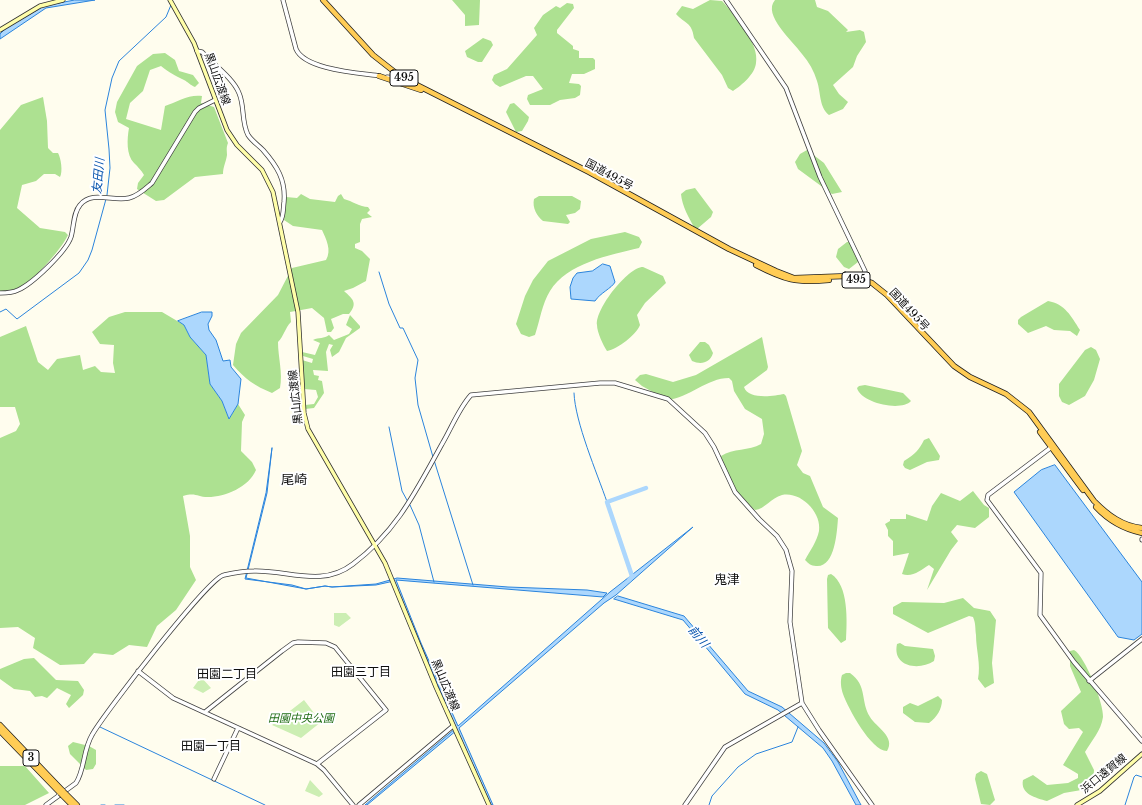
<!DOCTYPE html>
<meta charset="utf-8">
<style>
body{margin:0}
canvas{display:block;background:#fffdee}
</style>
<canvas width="1142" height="805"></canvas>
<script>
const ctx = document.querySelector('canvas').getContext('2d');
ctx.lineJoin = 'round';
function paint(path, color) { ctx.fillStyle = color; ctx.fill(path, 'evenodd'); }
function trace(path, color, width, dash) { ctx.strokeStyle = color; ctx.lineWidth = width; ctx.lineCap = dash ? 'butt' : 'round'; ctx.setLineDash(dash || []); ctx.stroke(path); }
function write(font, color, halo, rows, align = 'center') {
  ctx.font = font + ' "Libre Baskerville","Noto Sans JP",serif'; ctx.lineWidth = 4; ctx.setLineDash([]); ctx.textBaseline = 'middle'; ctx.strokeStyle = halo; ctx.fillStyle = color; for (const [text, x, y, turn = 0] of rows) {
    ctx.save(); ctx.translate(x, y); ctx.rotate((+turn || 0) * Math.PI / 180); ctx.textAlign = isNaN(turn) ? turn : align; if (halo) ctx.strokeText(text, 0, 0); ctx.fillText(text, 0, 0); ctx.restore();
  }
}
paint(new Path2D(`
 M334 613H346L351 618 339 627 334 625Z
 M201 677 211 688 203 693 193 688Z
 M304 700 321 722 301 738 272 725Z
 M310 780 323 794 319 797 305 791Z`), '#cceeb3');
paint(new Path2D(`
 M452 0H480L479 25 465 26V15Z
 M710 0 722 1C735 15 760 44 756 63 755 74 742 85 733 91L728 88 722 75 694 38C692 22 685 24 676 14L682 6 693 9Z
 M775 0H815L817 7 828 11 848 30 846 32 860 30 864 32 866 42 857 56 853 67 833 85 839 94 848 102 843 109 829 115C819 107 821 93 817 81 814 71 809 62 802 54 793 41 762 15 775 0Z
 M567 3 573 4 574 8 557 30V33L573 46V49L579 51V58H593L595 60V69L584 74H572L569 83 579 84 581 86 580 95 575 98 560 100 550 105H530L527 99 528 95 543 89 533 76H526L500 87 495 84 492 80 494 75 507 69 537 35 534 28 543 15 556 6 560 8Z
 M483 38 491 41 493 45 482 62H478L467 57 465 51Z
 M165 53 175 60 179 71 193 75 199 83 195 87C190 85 188 82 184 80 174 75 170 73 161 66L150 70 143 91 130 103 126 119 161 130 165 106C177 102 189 94 202 96L201 103 214 107 228 143C226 148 227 150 227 155 226 162 223 167 223 174L195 177 164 200 156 201 137 189 138 183 144 175C141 170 138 167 134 163 126 155 127 139 129 128L118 122 115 112 117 102 137 66 153 54Z
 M43 97 47 121 48 148 53 153H58C61 158 63 172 60 177L55 174H44L36 181 22 185 17 208 40 228 65 232 68 235C61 250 31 284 16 289 11 291 5 291 0 291V130L21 105Z
 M514 103 529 117 528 121 522 131 516 132 506 112 510 104Z
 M807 150 824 163 842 192 832 194 798 169 795 162 800 154Z
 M695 188 713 212 711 217 697 229H695C689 218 682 206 681 194L686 190Z
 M301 194 310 199 335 202 338 196 341 194 344 199C352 201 360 207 368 207L370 210 367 213 372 217 362 219 360 224V242L355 244V248L362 251 370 259 366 281 353 288 344 291C353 299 358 303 349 314H343L331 319 334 328 331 332H327L324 318 312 308 290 312 291 322C285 328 284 336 278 342 278 357 283 373 280 388L272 393C255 386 245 379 233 365L236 344 241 333 278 295 292 268 326 260C332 250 326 239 322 230L293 226 284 220 286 197 297 198Z
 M539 196H572L581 201 580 209 575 213 566 215 570 222 568 224 543 221C537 216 532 208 534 199Z
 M625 232 639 237 642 242 639 248C610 255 567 263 550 291 542 304 540 320 535 335L529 337 521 334 516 324 525 296 533 280 548 261 591 239Z
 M847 242H851L861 256 858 262 849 269 844 267 836 257 838 249Z
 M643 267 663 276 666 283 645 303 637 315 640 325C636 335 618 349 607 351 603 345 597 332 597 325 595 309 628 267 643 267Z
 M1048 301C1065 304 1071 316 1080 330L1077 336 1070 331 1054 330 1046 326 1028 333 1018 324V320L1021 317Z
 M125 312H162L184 325 190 337 206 355 210 384 222 401 229 419 238 404 245 415 242 422 241 451 252 462 256 470C249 487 225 497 208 497 197 497 196 492 183 496L190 536V567L196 580 176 610 157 626 147 647 129 645 113 655 94 653 84 664 60 665 33 648 35 638 18 627 0 628V438L16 431 20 424 15 407H0V337L26 326 38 362 48 370 57 359 80 355 83 370 95 366 101 372 115 373 113 363 114 345 100 344 92 332 109 317Z
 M350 315 360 326V328L346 338 339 352 332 357 330 350 333 345 329 344 326 352 328 371 313 370 314 375 319 376 318 380 322 381 324 393 314 408 305 409V405L314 404 318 397 316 390 304 389 302 360 312 363 313 359 303 356 302 352 315 355 320 343 313 340C319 337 324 339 329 335L334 340 349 334 352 329 346 325Z
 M762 337 768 367 767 370 744 387C748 400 774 396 784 394L786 396 802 451 797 465 803 473 810 476 823 507 838 518C837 532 835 568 816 566 811 566 808 563 805 560 810 551 817 541 819 531 822 513 801 491 782 495 771 498 765 509 755 510 740 498 723 476 721 456 733 448 749 451 761 444L764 434 762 419 745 409 734 391 732 381 729 378C707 378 689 398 667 400L642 386 635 380 640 375 646 374 673 382 696 375Z
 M700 342H705L709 345 713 353C710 363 701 365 692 361L689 355Z
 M1091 347 1096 350 1100 359 1094 380 1085 396 1069 405 1062 402 1059 396V384L1085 350Z
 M865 385 903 393 911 401C901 412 861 403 857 388L859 386Z
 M929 438 940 456 939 460 927 462 910 470 905 468 903 465 904 461C915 454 919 450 924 440Z
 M973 491 984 505 989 508V517L975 528 957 525 951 532 958 541 951 550 927 590 934 569 929 565C921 570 912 578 902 574L909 553 893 556V541L888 536V530L885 524 890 521V519H906V514L927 521 932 506 941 493 960 501Z
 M831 574C849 585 847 622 846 640L841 643 828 628 827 579 828 575Z
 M963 598 974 608 990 611 996 620 992 663 994 683 985 688 978 679C981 664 976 650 976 635 975 628 976 624 973 617L969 616 928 633 893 614V607L902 602 944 603Z
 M900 643 905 646 933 649 935 656 934 661C919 671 892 667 897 644Z
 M1074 650C1085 656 1104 704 1103 717 1101 731 1092 740 1085 752L1094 770 1093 788 1064 793 1047 801C1036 798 1020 794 1023 780L1033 775 1047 785 1068 783 1078 778V774L1063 765 1083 732 1079 728 1069 729 1064 724 1061 711 1081 692 1070 666V651Z
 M34 658 56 680 78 681 84 690 83 695 69 708 66 704 71 695 57 688 47 698 42 696 35 697 30 691 14 689 0 679V669L24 659Z
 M846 673H850C868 686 860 701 870 717 876 727 896 737 887 751 871 751 848 708 843 694 841 688 840 681 842 675Z
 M938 696 942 700C942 709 937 717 929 723L915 722 903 713V707L910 703 918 706Z
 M73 742 89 746 96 750V764L93 769 86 770 70 754 68 746Z
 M0 766H25L49 793 25 805H0Z
 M981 771 987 774 995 800 990 805 981 804 975 779 976 774Z`), '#ade191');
const water = new Path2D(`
 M75 0H95L46 8 0 39V34L6 28 44 6Z
 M603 264 610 266 615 282C612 288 600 293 595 301L571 299 570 287 573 278 577 273 592 271Z
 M202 312H212V316L208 324 209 330 216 340 223 361 230 360 231 367 241 379 238 404 229 419 222 401 210 384 206 355 190 337 184 325 178 321Z
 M272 448 267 493 246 578 306 589 325 586 332 587 376 584 397 578 508 587 587 590 607 593 603 597 396 580 421 643 458 726 610 592 693 527 616 595 604 603 459 728 493 805H491L457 730 367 805H365L456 728 394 581 376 585 332 587 325 586 306 589 292 585 245 579 266 493Z
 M1055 465 1142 582V634L1134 640 1118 637 1014 492 1041 470Z
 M618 596 684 616 748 691 782 707 824 743 838 762 861 805H856L832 761 823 748 778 710 745 694 683 620 614 599Z`);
paint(water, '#acd7fd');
trace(water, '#2b84dc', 1);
trace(new Path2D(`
 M107 195 110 168 109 149 105 110 112 78 119 61 166 17 171 5
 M379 272 389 304 400 328H403L418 360 415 378 418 405 433 457
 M0 312 6 309 17 319 79 273 88 260 92 250 106 199
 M574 393C575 422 597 473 607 502
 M389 427 402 491 408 502
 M434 460 473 585
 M410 505 419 525 434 582
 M100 727 265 805
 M101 805H105
 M115 805H124
 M709 805 712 796 738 767 756 754 792 742 798 727
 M1125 805 1134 777 1136 775 1142 777`), '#2b84dc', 1);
trace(new Path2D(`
 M629 580 632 576 607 502 646 488`), '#acd7fd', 4.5);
const tertiary = new Path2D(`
 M283 0 296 49C305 70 360 73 380 76
 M726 0 786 88 820 177 865 271 863 279
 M197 51 202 52C214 65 233 78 239 93 245 107 241 121 248 135 252 141 258 145 263 150 277 166 286 180 284 202 283 209 284 216 280 222
 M387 77 396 78 401 77
 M0 293C6 293 12 293 18 290 32 284 66 252 71 237 74 227 73 213 80 205 92 190 113 202 129 198 138 196 145 189 152 183L195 112 199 108 215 100
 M1053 446 988 495 987 500 1041 573 1040 615 1074 662 1142 741
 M1142 539V540
 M138 671 173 698 317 764 324 770 353 805
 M1089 681 1142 639
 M205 712 282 651 293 643 298 642 326 643 335 647 386 710 317 764
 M214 779 238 728
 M46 805 76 783C85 769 83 750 92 735 103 715 209 577 224 575 233 573 244 571 254 571 288 570 322 588 353 564 397 531 416 491 442 444 451 429 459 408 471 395L600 383H615L668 399 705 433 714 447 735 492 759 519 777 536 786 550 792 571 790 622 802 703 819 730 872 805
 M359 805 453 726
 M685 805 725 747 802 703`);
const secondary = new Path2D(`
 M170 0 194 43 227 130 237 145 262 170 273 192 298 312 304 413 308 429 385 563 436 687 489 805
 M0 30 40 6 63 0
 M1077 805 1100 791 1142 754`);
const trunk = new Path2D(`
 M323 0 373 55 401 77 589 172 729 249 776 271 794 278 848 276 872 283 887 295 954 366 970 377 1006 394 1029 412 1094 501C1108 515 1122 526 1142 528
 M379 76 421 90
 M756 265C785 280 796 283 829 280
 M1040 432 1083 490
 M1096 507C1109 521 1123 529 1142 533
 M0 725 63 791
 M0 731 60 793
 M66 794 77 805
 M63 796 72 805`);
trace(tertiary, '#414141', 5);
trace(secondary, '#303030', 5);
trace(trunk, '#1f1f1f', 6);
trace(tertiary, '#fff', 3.5);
trace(secondary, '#fffea9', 3.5);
trace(trunk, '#fc5', 4.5);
const trunkBridge = new Path2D(`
 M63 791 66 794
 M60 793 63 796`);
trace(trunkBridge, '#1f1f1f', 6, []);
trace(trunkBridge, '#fc5', 4.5);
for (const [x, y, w] of [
 [404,78,28],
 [856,280,28],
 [31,758,16]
]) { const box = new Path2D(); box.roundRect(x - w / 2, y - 8, w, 16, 3); ctx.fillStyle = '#fff'; ctx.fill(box); trace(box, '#0e0e0e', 1); }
write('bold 10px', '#0e0e0e', null, [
 ["495",404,78],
 ["495",856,280],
 ["3",31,758]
]);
write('11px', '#0e0e0e', '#fff', [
 ["黒山広渡線",217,79,70],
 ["国道495号",609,175,28],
 ["国道495号",909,310,47],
 ["黒山広渡線",296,397,-96],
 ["黒山広渡線",445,685,67],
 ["浜口遠賀線",1104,774,-39]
]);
write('italic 11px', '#206d16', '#fff', [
 ["田園中央公園",301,719]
]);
write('italic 12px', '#0955ae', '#fff', [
 ["友田川",99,176,-85],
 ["前川",698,637,50]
]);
write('12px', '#0e0e0e', '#fff', [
 ["田園三丁目",361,673],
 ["田園二丁目",227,675],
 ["田園一丁目",211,747]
]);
write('13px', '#0e0e0e', '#fff', [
 ["尾崎",294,480],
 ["鬼津",727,580]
]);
</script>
